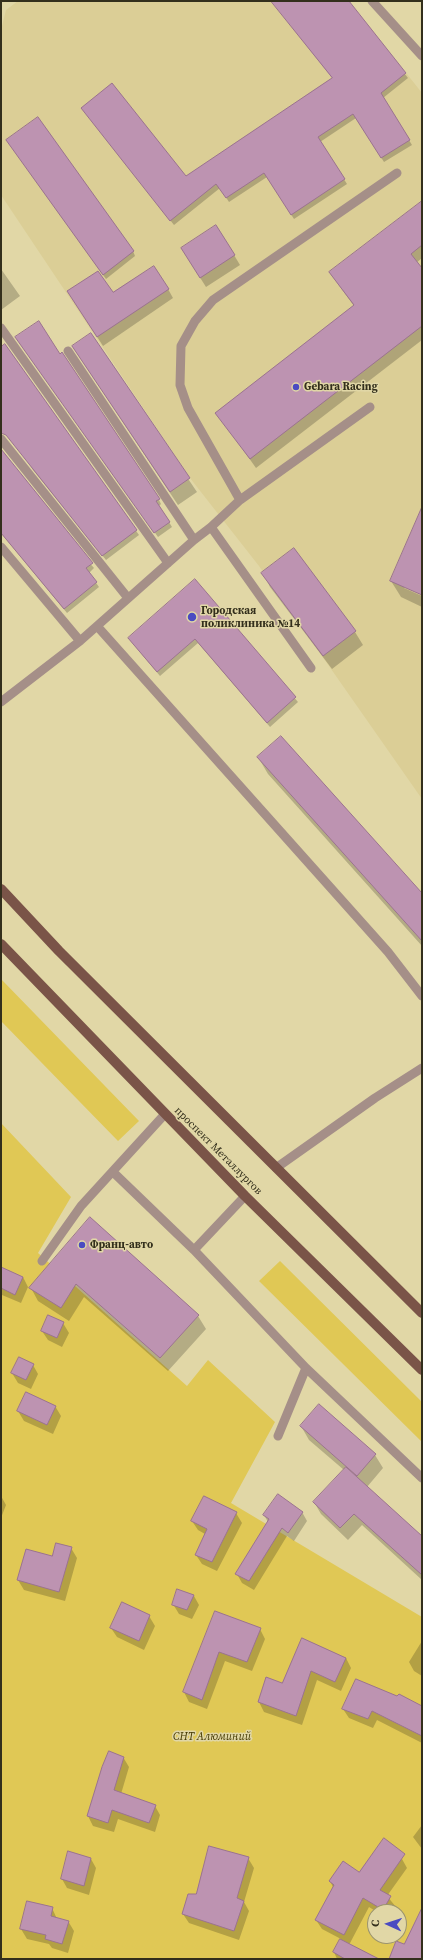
<!DOCTYPE html>
<meta charset="utf-8">
<style>
body{margin:0}
#map{position:relative;width:423px;height:1960px;overflow:hidden;background:#e1d7a6;font-family:"Source Serif 4",serif}
canvas{display:block}
.frame{position:absolute;inset:0;border:2px solid #332f1c;pointer-events:none}
.north{position:absolute;left:367px;top:1904px;width:40px;height:40px;box-sizing:border-box;background:#e1d7a6;border:1px solid #9b946f;border-radius:50%;rotate:273deg;font-size:11px;font-weight:700;line-height:16px;text-align:center;color:#332f1c}
.north::after{content:'';display:block;margin:auto;width:14px;height:18px;background:#4b4bc1;clip-path:polygon(50% 0,100% 100%,50% 72%,0 100%)}
</style>
<div id="map">
<canvas width="423" height="1960"></canvas>
<div class="frame"></div>
<div class="north">С</div>
</div>
<script>
const ctx = document.querySelector('canvas').getContext('2d');
ctx.lineJoin = 'round';
function paint(path, color) { ctx.fillStyle = color; ctx.fill(path, 'evenodd'); }
function trace(path, color, width, dash) { ctx.strokeStyle = color; ctx.lineWidth = width; ctx.lineCap = dash ? 'butt' : 'round'; ctx.setLineDash(dash || []); ctx.stroke(path); }
function write(font, color, halo, rows, align = 'center') {
  ctx.font = font + ' "Source Serif 4",serif'; ctx.lineWidth = 3; ctx.setLineDash([]); ctx.textBaseline = 'middle'; ctx.strokeStyle = halo; ctx.fillStyle = color; for (const [text, x, y, turn = 0] of rows) {
    ctx.save(); ctx.translate(x, y); ctx.rotate((+turn || 0) * Math.PI / 180); ctx.textAlign = isNaN(turn) ? turn : align; if (halo) ctx.strokeText(text, 0, 0); ctx.fillText(text, 0, 0); ctx.restore();
  }
}
paint(new Path2D(`
 M18 1H349L422 93V799L259 566 190 478 1 195V30L6 10Z`), '#dbce96');
paint(new Path2D(`
 M1 979 139 1121 118 1141 1 1021Z
 M1 1123 71 1197 38 1253 187 1386 208 1360 275 1422 231 1503 422 1617V1959H1ZM375 1912H399V1936H375Z
 M280 1261 422 1402V1442L259 1281Z`), '#e0c855');
paint(new Path2D(`
 M272 1H347L408 78 383 98 412 145 384 162 356 118 320 142 347 184 294 219 267 177 229 202 220 188 174 225 82 108 186 177 333 78Z
 M10 144 133 251 135 256 106 279Z
 M422 202V258L416 263 422 270V340L256 468 217 413 354 306 330 273Z
 M182 249 234 255 240 265 206 287Z
 M1 269 20 296 1 310Z
 M168 289 173 298 103 346 68 292 113 294Z
 M91 335 197 492 178 505 73 347Z
 M19 342 60 355 62 354 159 500 161 504 159 506 172 527 158 537Z
 M5 345 139 535 106 560 33 470 1 418V348Z
 M1 465 94 568 89 573 99 587 67 613 1 533Z
 M422 510V594L404 586V588L422 596V607L401 597 391 581Z
 M263 573 355 632 363 645 332 669 270 587Z
 M195 581 298 702 270 727 198 643 160 676 129 639Z
 M258 757 422 895V946L268 774Z
 M90 1219 198 1316 206 1329 168 1371 84 1297 69 1321 38 1301 31 1288Z
 M1 1275 23 1277 28 1287 21 1303 2 1295Z
 M63 1323 69 1333 62 1347 48 1340 42 1331Z
 M33 1365 38 1374 31 1389 18 1383 12 1373Z
 M55 1406 61 1416 53 1434 24 1421 18 1411Z
 M301 1426 375 1455 383 1468 367 1487 422 1537V1580L362 1525 348 1540 321 1514 314 1502 344 1470 309 1440Z
 M1 1496 6 1505 1 1518Z
 M302 1512 307 1521 294 1541 287 1536 254 1590 242 1583 237 1574 268 1522 264 1515Z
 M236 1513 242 1523 217 1571 202 1564 196 1555 205 1534 198 1530 192 1521Z
 M71 1548 77 1558 65 1601 24 1590 18 1580Z
 M178 1590 194 1596 199 1605 192 1619 179 1614 173 1604Z
 M216 1612 260 1629 265 1639 252 1671 225 1661 207 1709 189 1702 184 1692Z
 M149 1616 155 1626 144 1650 117 1637 111 1628Z
 M303 1639 346 1658 351 1668 341 1691 317 1680 302 1725 264 1712 259 1702 267 1678 283 1684Z
 M422 1641V1676L414 1671 409 1662Z
 M422 1707V1743L377 1720 373 1728 349 1718 343 1709Z
 M123 1757 129 1767 121 1794 155 1806 160 1815 155 1832 118 1819 114 1832 93 1826 88 1816Z
 M422 1825V1849L413 1837Z
 M69 1852 91 1859 96 1868 89 1895 67 1888 62 1879Z
 M248 1858 254 1868 244 1902 249 1911 239 1940 189 1923 183 1914 197 1895Z
 M402 1859 407 1868 387 1896 396 1907 392 1912H377L369 1907 349 1945 367 1959H337L334 1952 341 1939 322 1929 316 1920 333 1887 330 1881Z
 M52 1908 57 1919 68 1921 74 1931 68 1953 52 1948 49 1944 27 1939 21 1929Z`), '#0003');
const building = new Path2D(`
 M271 1H349L406 73 381 93 410 140 381 158 353 114 318 137 345 179 291 215 264 173 226 198 216 184 170 221 81 108 112 83 186 176 332 78Z
 M38 117 134 251 103 275 6 140Z
 M422 201V245L411 254 422 268V326L250 459 215 413 354 305 329 272Z
 M216 225 235 255 200 278 181 248Z
 M154 266 169 289 97 337 67 291 98 271 113 292Z
 M39 321 60 354 62 352 160 499 156 501 170 522 154 533 15 337Z
 M91 333 190 478 170 492 72 346Z
 M5 344 137 530 102 556 6 435 1 433V347Z
 M1 449 93 563 86 568 97 582 64 609 1 533Z
 M422 507V595L390 581Z
 M294 548 356 631 323 656 261 573Z
 M195 579 296 697 267 723 195 639 157 672 128 638Z
 M281 736 422 893V941L257 757Z
 M90 1217 199 1315 160 1358 76 1284 61 1308 29 1288Z
 M1 1267 23 1277 15 1295 1 1288Z
 M48 1315 64 1322 57 1338 41 1331Z
 M19 1357 34 1364 26 1380 11 1373Z
 M26 1392 56 1406 47 1425 17 1411Z
 M319 1404 376 1454 357 1476 300 1426Z
 M346 1467 422 1536V1575L354 1514 340 1528 313 1502Z
 M278 1494 303 1512 288 1533 282 1528 249 1581 235 1574 269 1519 263 1515Z
 M204 1496 237 1512 212 1562 195 1555 207 1529 191 1521Z
 M56 1543 72 1547 59 1592 17 1580 26 1549 52 1556Z
 M177 1589 194 1595 187 1610 172 1605Z
 M122 1602 150 1615 139 1641 110 1628Z
 M215 1611 261 1628 247 1662 219 1652 202 1700 183 1692Z
 M302 1638 346 1658 335 1682 311 1671 296 1716 258 1702 266 1677 282 1683Z
 M356 1679 397 1696 399 1694 422 1706V1736L372 1711 368 1719 342 1709Z
 M109 1751 124 1757 114 1790 156 1805 149 1823 112 1810 108 1823 87 1816 102 1767Z
 M384 1838 405 1854 380 1890 391 1896 383 1910 363 1898 344 1935 315 1920 334 1885 329 1881 343 1861 359 1872Z
 M209 1846 249 1857 237 1898 244 1901 234 1931 182 1914 188 1894H196Z
 M68 1851 91 1858 84 1886 61 1879Z
 M27 1901 53 1907 51 1916 69 1921 62 1944 45 1939 46 1935 20 1929Z
 M422 1908V1959H389L396 1941 404 1944Z
 M340 1939 379 1959H345L333 1952Z`);
paint(building, '#bd93b1');
trace(building, '#9b738f', 1);
trace(new Path2D(`
 M372 1 422 56
 M1 328 168 563
 M68 351 194 540
 M1 439 128 598
 M240 500 370 407
 M211 527 311 668
 M1 547 80 641
 M97 626 388 952 422 996
 M1 702 80 641 194 540 211 527 240 500 188 408 180 385 181 346 195 321 213 300 397 173
 M276 1168 375 1098 422 1068
 M113 1172 194 1250 245 1196
 M194 1250 306 1368 422 1478
 M42 1261 81 1206 165 1114
 M278 1436 306 1368`), '#a58f88', 9);
trace(new Path2D(`
 M1 889 59 951 422 1313
 M1 944 245 1196 422 1370`), '#7a5448', 10);
for (const [x, y, r, color] of [
 [296,387,4,"#4b4bc1"],
 [192,617,5,"#4b4bc1"],
 [82,1245,4,"#4b4bc1"]
]) { const dot = new Path2D(); dot.arc(x, y, r, 0, 2 * Math.PI); ctx.fillStyle = color; ctx.fill(dot); trace(dot, '#e1d7a6', 1.5); }
write('bold 11px', '#332f1c', '#e1d7a6', [
 ["Gebara Racing",304,387],
 ["Городская",201,611],
 ["поликлиника №14",201,624],
 ["Франц-авто",90,1245]
], 'left');
write('11px', '#332f1c', '#e1d7a6', [
 ["проспект Металлургов",218,1151,45]
]);
write('italic 11px', '#443902', '#e1d7a6', [
 ["СНТ Алюминий",212,1737]
]);
</script>
